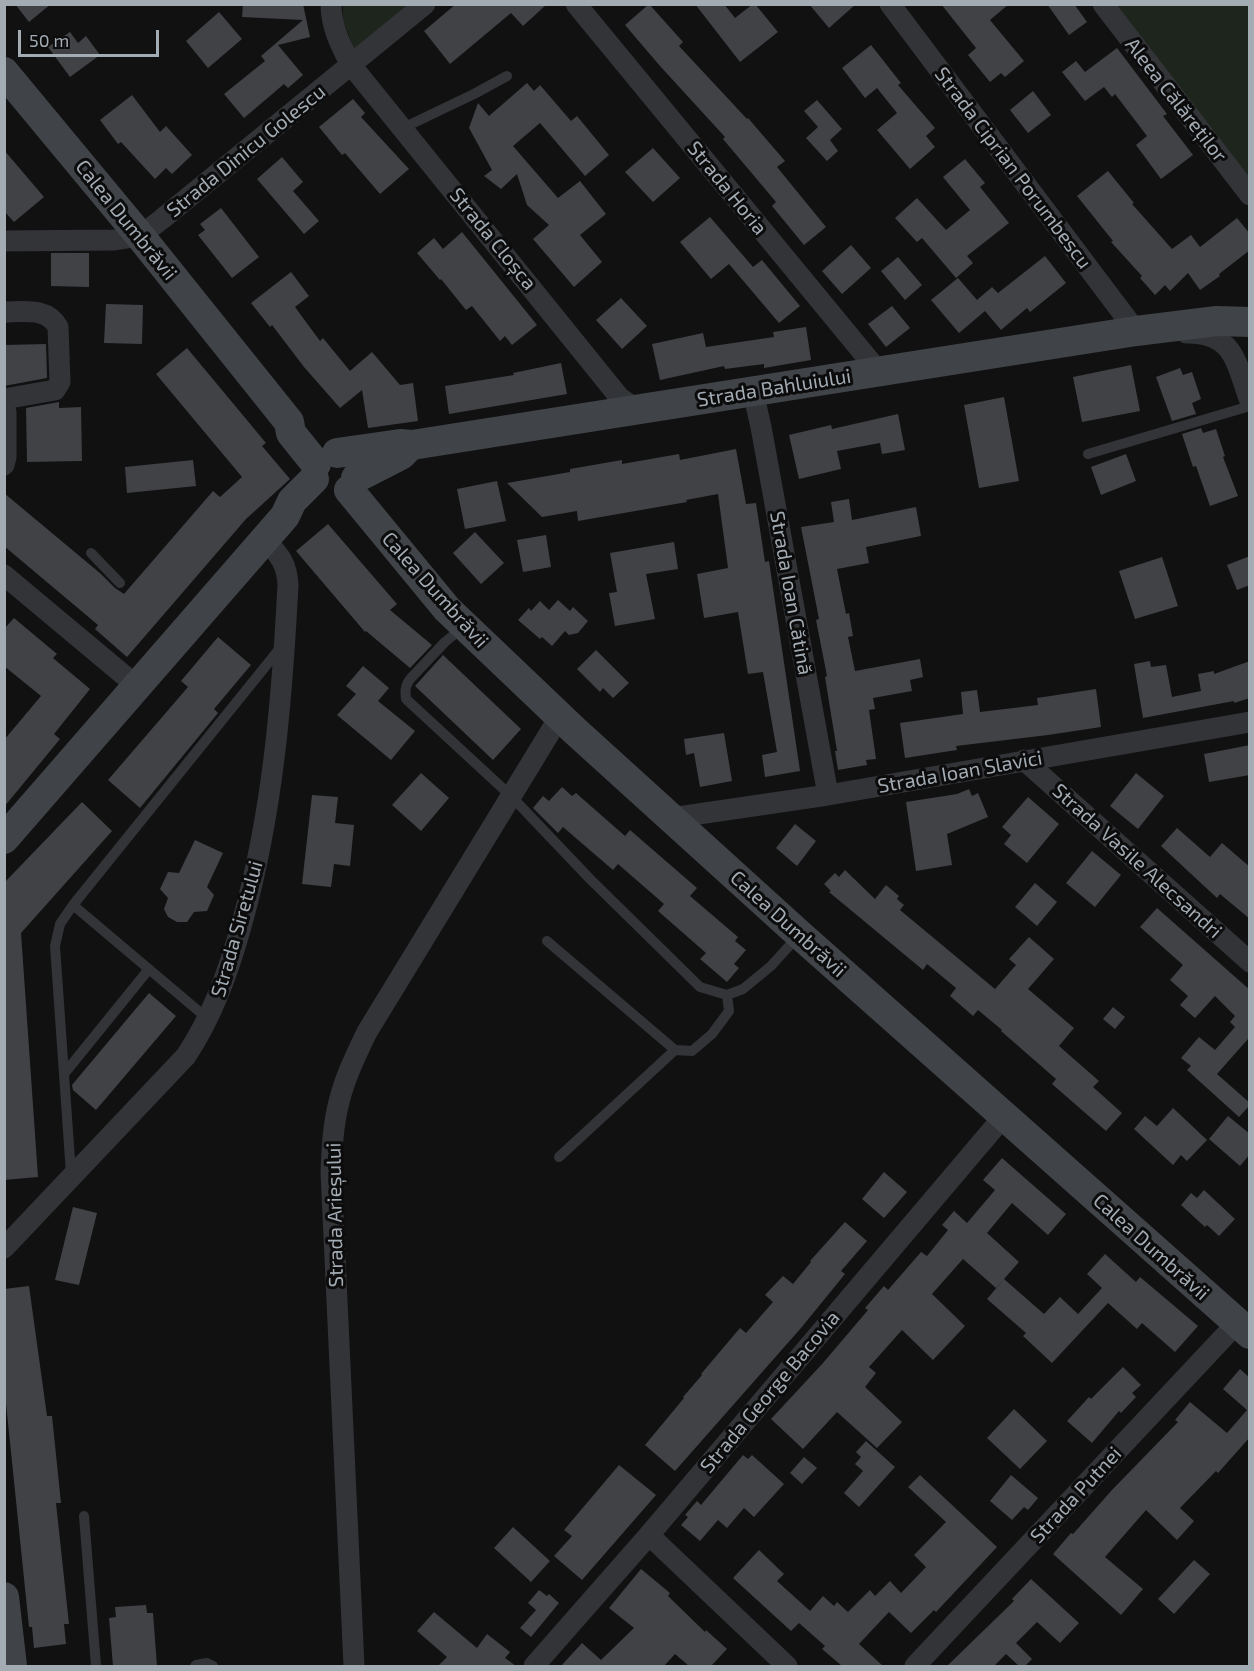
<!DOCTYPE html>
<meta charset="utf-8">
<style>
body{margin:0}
#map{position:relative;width:1254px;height:1671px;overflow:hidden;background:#111112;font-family:"Exo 2",sans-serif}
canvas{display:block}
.frame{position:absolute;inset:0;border:6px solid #a3abb3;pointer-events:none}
.scale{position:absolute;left:18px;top:30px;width:141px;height:27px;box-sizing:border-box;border:3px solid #a3abb3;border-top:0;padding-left:8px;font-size:18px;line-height:21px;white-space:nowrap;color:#a3abb3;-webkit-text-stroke:4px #0c0c0d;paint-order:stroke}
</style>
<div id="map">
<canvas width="1254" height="1671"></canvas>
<div class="frame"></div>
<div class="scale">50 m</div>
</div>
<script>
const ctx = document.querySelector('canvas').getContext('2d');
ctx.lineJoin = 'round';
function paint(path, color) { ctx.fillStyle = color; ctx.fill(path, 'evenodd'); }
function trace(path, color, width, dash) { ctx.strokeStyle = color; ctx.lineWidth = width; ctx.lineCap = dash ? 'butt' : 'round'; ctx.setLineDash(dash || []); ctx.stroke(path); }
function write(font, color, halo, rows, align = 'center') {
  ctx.font = font + ' "Exo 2",sans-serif'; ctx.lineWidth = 6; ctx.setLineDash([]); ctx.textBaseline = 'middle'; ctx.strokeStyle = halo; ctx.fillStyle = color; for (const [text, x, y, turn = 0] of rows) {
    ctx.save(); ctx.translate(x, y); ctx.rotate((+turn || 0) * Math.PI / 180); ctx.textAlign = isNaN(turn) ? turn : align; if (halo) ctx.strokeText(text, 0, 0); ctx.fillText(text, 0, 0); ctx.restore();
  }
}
paint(new Path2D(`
 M343 5H413L356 54 343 20Z
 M1103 5H1249V195Z`), '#1e251d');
paint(new Path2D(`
 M15 4H51L29 22Z
 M243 4H303L310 37 278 45 303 75 288 88 284 84 244 118 224 94 265 61 261 56 303 20 242 17Z
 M456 4H547L523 26 511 13 450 64 424 31Z
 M649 4 683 42 679 46 747 119 748 118 785 161 777 167 826 227 804 245 772 206 776 202 723 139 725 137 660 66 625 25Z
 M695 4H724L735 18 753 4H755L778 32 740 62Z
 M809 4H856L829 28Z
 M941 4H1009L990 20 1024 61 1005 77 1001 73 990 82 968 55 976 48Z
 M1047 4H1074L1087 22 1069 35Z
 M219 12 242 39 208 68 186 41Z
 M70 32 78 43 86 36 100 55 70 77 48 47Z
 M871 45 901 83 898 85 935 128 926 136 935 147 910 169 877 130 897 113 877 88 865 98 842 68Z
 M1117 48 1167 114 1163 116 1193 155 1161 179 1136 145 1147 136 1115 94 1112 97 1104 87 1085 101 1062 72 1076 61 1085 72Z
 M527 83 534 91 540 85 571 121 577 116 609 155 585 176 540 123 513 146 558 198 580 181 606 214 580 235 602 262 574 287 533 239 549 225 527 205 517 174 501 189 484 176 492 170 469 128 478 103 489 116Z
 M1033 91 1051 115 1028 133 1010 110Z
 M132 95 160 132 166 126 192 155 172 174 166 168 155 179 121 142 118 144 100 120Z
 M353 99 365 113 361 117 409 169 380 194 345 153 342 155 319 127Z
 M817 100 842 129 830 140 838 151 827 161 806 138 818 127 804 111Z
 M653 148 680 178 653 202 625 172Z
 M4 150 44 197 14 222 4 211Z
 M282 157 303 182 293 191 319 221 304 234 257 179Z
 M965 159 985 183 980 187 1009 223 967 256 973 263 956 278 922 238 917 242 895 218 917 198 946 230 970 210 943 177Z
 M1108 171 1134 203 1132 204 1172 249 1191 235 1200 247 1237 218 1250 234V250L1219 274 1220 276 1200 290 1188 273 1170 291 1165 285 1155 295 1140 278 1142 276 1111 242 1113 241 1077 196Z
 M221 208 259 257 232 278 198 235 205 230 200 224Z
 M710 217 753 267 762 260 800 306 779 323 729 264 711 279 680 242Z
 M462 232 537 325 512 345 505 336 500 341 472 306 466 310 441 279 440 280 417 253 434 238 443 249Z
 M851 245 871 268 842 294 822 271Z
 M51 253H89V287L51 286Z
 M1045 256 1066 283 1030 312 1027 308 1001 330 985 311 959 333 931 300 958 278 977 300 992 287 998 293Z
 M898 257 922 285 905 300 881 271Z
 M291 272 309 296 295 307 320 341 323 338 350 371 372 352 400 385 413 383 418 421 368 428 362 390 340 408 304 367 272 325 270 327 251 303Z
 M621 298 647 326 622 349 596 320Z
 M106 304 143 305 142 344 104 343Z
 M892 306 910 328 886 347 868 324Z
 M806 327 811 360 764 368V364L725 369 724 366 660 380 652 344 703 333 706 347 774 337 773 332Z
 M46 344 47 378 4 386V345Z
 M187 348 266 443 262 446 290 479 246 519 127 657 95 629 98 625 4 546V493L101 574 115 588 124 594 213 491 220 497 242 477 156 374Z
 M561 363 567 394 449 414 445 386 514 375 513 373Z
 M1131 365 1140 411 1082 422 1073 377Z
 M1180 368 1183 375 1192 372 1201 399 1192 403 1196 414 1172 421 1156 377Z
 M1004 397 1019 481 979 488 964 405Z
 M59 402V408L81 407 82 461 27 462 26 408Z
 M898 414 905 450 882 454 880 443 837 451 841 469 799 479 789 435 831 425 832 429Z
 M1201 428 1203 433 1216 429 1225 456 1223 457 1238 496 1210 506 1196 466 1193 467 1182 434Z
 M736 449 746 504 756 503 765 562 769 561 800 771 765 777 762 755 777 752 763 672 748 674 738 612 704 618 697 574 728 568 718 494 686 500 687 502 578 521 577 511 542 517 507 483 570 472V469L622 460V464L679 454 680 460Z
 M1126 454 1136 481 1101 495 1091 467Z
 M193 460 196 486 127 493 125 467Z
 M497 481 506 521 465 529 457 489Z
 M849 499 852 520 916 507 921 536 866 547 869 563 837 569 846 614 849 613 853 636 848 637 855 671 920 659 923 677 910 680 912 691 873 698 875 709 869 710 876 759 866 760 867 765 838 770 835 751H837L825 677 827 676 816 620 819 619 801 527 834 522 831 502Z
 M328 524 397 604 390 610 432 645 410 668 366 631 365 632 296 551Z
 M475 532 504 563 481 584 453 553Z
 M546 535 551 567 523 572 517 540Z
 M674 542 678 569 646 574 655 619 615 626 609 593 617 592 610 553Z
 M1250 556V585L1237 590 1227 565Z
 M1162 557 1178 606 1135 619 1119 571Z
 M558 600 570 611 573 607 588 621 578 633 569 635 565 631 552 646 542 637 540 639 518 620 529 608 531 611 540 601 549 610Z
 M14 618 57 654 53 658 90 689 54 734 60 739 4 807V740L41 696 4 666V629Z
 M218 637 251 665 214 709 218 713 140 808 108 780 188 687 181 681Z
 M596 650 629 683 613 698 603 688 600 692 577 669Z
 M443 655 521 729 493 760 415 686Z
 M1150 661 1151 667 1166 665 1172 697 1201 691 1198 674 1214 671V674L1250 661V698L1234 703V701L1143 718 1134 664Z
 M363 666 389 688 378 701 415 731 391 760 337 715 356 694 346 686Z
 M1096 689 1101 727 1048 735 956 746 957 750 905 758 900 723 963 714 961 692 977 690 980 712 1038 705 1037 698Z
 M724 733 732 781 700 787 694 753 686 755 684 739Z
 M1250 745V775L1209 782 1204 754Z
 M421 773 449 798 421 831 392 805Z
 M1136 773 1164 796 1138 829 1110 806Z
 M562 787 572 796 576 793 625 836 630 830 697 888 690 896 738 937 735 941 746 950 734 964 739 968 727 982 700 959 706 953 658 911 664 904 618 864 613 870 563 827 558 833 533 808 543 796 549 801Z
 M969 789 972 796 978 793 988 817 947 834 952 865 916 871 906 802 957 794Z
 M312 795 338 797 335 823 354 825 350 866 334 864 331 887 302 884Z
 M1028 797 1059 824 1027 863 1004 844 1011 835 1002 827Z
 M82 802 112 831 21 933 38 1177 4 1180V883Z
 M795 824 816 841 797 866 776 848Z
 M1177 828 1210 857 1222 843 1250 867V919L1220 894 1217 898 1161 846Z
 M195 840 223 853 207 887 214 895 207 911 194 912 187 922H177L168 917 164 909 168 898 160 889 168 872 179 873Z
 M1092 851 1121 875 1095 907 1066 883Z
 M845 870 875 899 886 885 899 896 897 899 904 905 900 910 995 989 1016 965 1009 959 1029 937 1054 959 1028 989 1074 1028 1059 1046 1099 1081 1093 1087 1122 1113 1106 1131 1052 1084 1056 1079 1001 1031 1002 1030 978 1010 973 1016 950 996 956 988 927 964 923 970 829 892 831 891 824 884 835 873 839 877Z
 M1035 883 1057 902 1037 926 1015 907Z
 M1157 908 1250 990V1040L1248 1039 1217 1074 1250 1103V1105L1239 1117 1187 1070 1191 1066 1181 1058 1199 1037 1215 1050 1235 1027 1230 1022 1235 1016 1215 996 1195 1018 1180 1005 1188 996 1170 980 1183 965 1140 927Z
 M149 993 176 1016 96 1110 73 1090 72 1085Z
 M1113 1007 1125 1017 1115 1029 1103 1019Z
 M1173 1108 1207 1140 1187 1161 1181 1155 1173 1165 1134 1129 1145 1116 1157 1126Z
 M1228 1116 1250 1134V1154L1240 1166 1209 1139Z
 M1002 1158 1066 1214 1048 1235 1012 1203 987 1233 1019 1262 996 1288 963 1259 932 1294 965 1326 933 1360 902 1330 869 1367 876 1373 865 1387 902 1422 877 1448 837 1412 803 1449 771 1419 823 1363 868 1310 865 1308 884 1286 888 1290 921 1252 927 1256 948 1230 942 1225 954 1211 967 1223 995 1190 983 1180Z
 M884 1172 907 1192 884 1218 862 1199Z
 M1204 1190 1235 1219 1219 1236 1207 1225 1205 1227 1181 1205 1191 1193 1197 1198Z
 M73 1207 97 1213 79 1285 55 1280Z
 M845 1222 867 1241 841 1271 845 1274 801 1328 675 1471 645 1445 684 1398 683 1397 702 1375 701 1374 740 1328 746 1333 773 1302 765 1295 783 1276 793 1284 811 1262 810 1261Z
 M1105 1254 1136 1282 1140 1277 1198 1326 1175 1352 1142 1323 1137 1329 1108 1303 1052 1363 1023 1336 1026 1333 987 1299 1004 1279 1044 1314 1060 1297 1078 1314 1102 1288 1087 1274Z
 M29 1286 47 1416H52L61 1503H56L69 1624H64L66 1644 34 1648 32 1627H29L4 1384V1289Z
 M1123 1367 1141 1385 1132 1393 1136 1397 1121 1413 1119 1411 1092 1443 1067 1421 1089 1397 1091 1399Z
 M1240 1369 1250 1378V1437L1218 1473 1216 1471 1180 1508 1194 1521 1177 1540 1146 1510 1105 1557 1143 1589 1121 1615 1053 1554 1071 1533 1073 1534 1112 1490 1178 1422 1175 1420 1190 1402 1227 1433 1247 1410 1223 1389Z
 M1014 1409 1047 1441 1020 1469 987 1438Z
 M866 1441 895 1467 859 1507 844 1493 863 1471 855 1464 861 1457 856 1452Z
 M743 1455 748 1459 752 1455 784 1484 754 1517 744 1508 727 1528 718 1520 700 1541 681 1525 688 1517 685 1515 697 1501 701 1505Z
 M804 1457 817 1468 802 1484 790 1473Z
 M619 1465 656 1495 582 1580 554 1556 572 1536 564 1530Z
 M920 1475 997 1547 936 1612 934 1610 911 1633 889 1612 859 1644 883 1666H842L822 1649 825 1646 799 1623 791 1631 733 1578 759 1550 784 1574 777 1581 810 1611 823 1596 834 1606 837 1602 848 1612 870 1590 875 1596 890 1581 901 1593 926 1567 914 1555 946 1522 908 1487Z
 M1011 1475 1038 1498 1028 1510 1024 1507 1012 1520 990 1501Z
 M513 1527 550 1561 531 1582 494 1548Z
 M1194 1560 1210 1574 1174 1614 1158 1599Z
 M641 1569 670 1593 668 1596 705 1632 706 1630 727 1649 711 1666H689L675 1654 664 1666H561L582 1643 601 1660 634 1628 609 1608Z
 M1031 1579 1079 1623 1060 1643 1037 1622 1016 1643 1032 1659 1025 1666H1019L1006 1654 994 1666H947L1014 1601 1012 1599Z
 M539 1590 547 1596 549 1594 559 1603 531 1637 520 1628 536 1610 528 1603Z
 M146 1605 147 1613H153L157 1666H113L109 1618 116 1617 115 1607Z
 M434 1612 477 1648 487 1634 510 1652 505 1658 516 1666H438L447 1657 417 1631Z`), '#404245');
trace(new Path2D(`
 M403 128 474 94 507 76
 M1088 454 1250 406
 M91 553 120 583
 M462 628 445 642 411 678C405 685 405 691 406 699L511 796 590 879 700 987 727 995 743 989 771 966 799 935
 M73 905 208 1019
 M547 941 675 1050 692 1051 712 1034 729 1011 727 995
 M64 1074 149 969
 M559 1157 675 1050
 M71 1174 55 946 60 924 73 905 281 647
 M84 1516 96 1666
 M195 1666 196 1665 207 1663 213 1666`), '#323437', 10);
trace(new Path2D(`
 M331 4C331 27 341 46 351 65L620 398 638 410
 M576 4 879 372
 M890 4 1136 331 1146 332
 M1103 4 1250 195
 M4 241 115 240 140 236 162 219 425 4
 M4 312C24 312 47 307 58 327L60 382 55 390 4 399
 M1186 333C1235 332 1236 364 1250 401
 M753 392 761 427 828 795
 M4 406 6 412V457L4 465
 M4 575 138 687
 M1024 760 1250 962
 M671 818 828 795 1250 722
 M4 1248 186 1056C213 1015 229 970 242 923 273 812 282 700 288 585 287 563 279 555 265 539
 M649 1535 787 1666
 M354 1666 331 1172C332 1148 333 1125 339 1102 345 1077 356 1055 367 1032L560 716
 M534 1666 649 1535 1004 1116
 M915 1666 1237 1323`), '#323437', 21);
trace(new Path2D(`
 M4 72 140 236 289 422 291 433 316 464
 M337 453 400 444 412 445 1136 331 1217 321 1250 322
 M356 478 401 455 409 447
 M349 490 447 609 574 730 800 935 1250 1334
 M4 839 285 516 292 501 314 479
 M4 1597 12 1666`), '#404347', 30);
write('20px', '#a3abb3', '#0c0c0d', [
 ["Aleea Călăreților",1176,100,52],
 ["Strada Dinicu Golescu",246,151,-39],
 ["Strada Ciprian Porumbescu",1013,168,53],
 ["Strada Horia",727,188,51],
 ["Calea Dumbrăvii",126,220,51],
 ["Strada Cloșca",493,239,51],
 ["Strada Bahluiului",774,388,-9],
 ["Calea Dumbrăvii",435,590,48],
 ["Strada Ioan Cătină",791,593,80],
 ["Strada Ioan Slavici",960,772,-10],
 ["Strada Vasile Alecsandri",1137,861,42],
 ["Calea Dumbrăvii",788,924,42],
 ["Strada Siretului",237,929,-74],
 ["Strada Arieșului",335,1215,-91],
 ["Calea Dumbrăvii",1151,1247,42],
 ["Strada George Bacovia",770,1392,-50],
 ["Strada Putnei",1076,1495,-47]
]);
</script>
